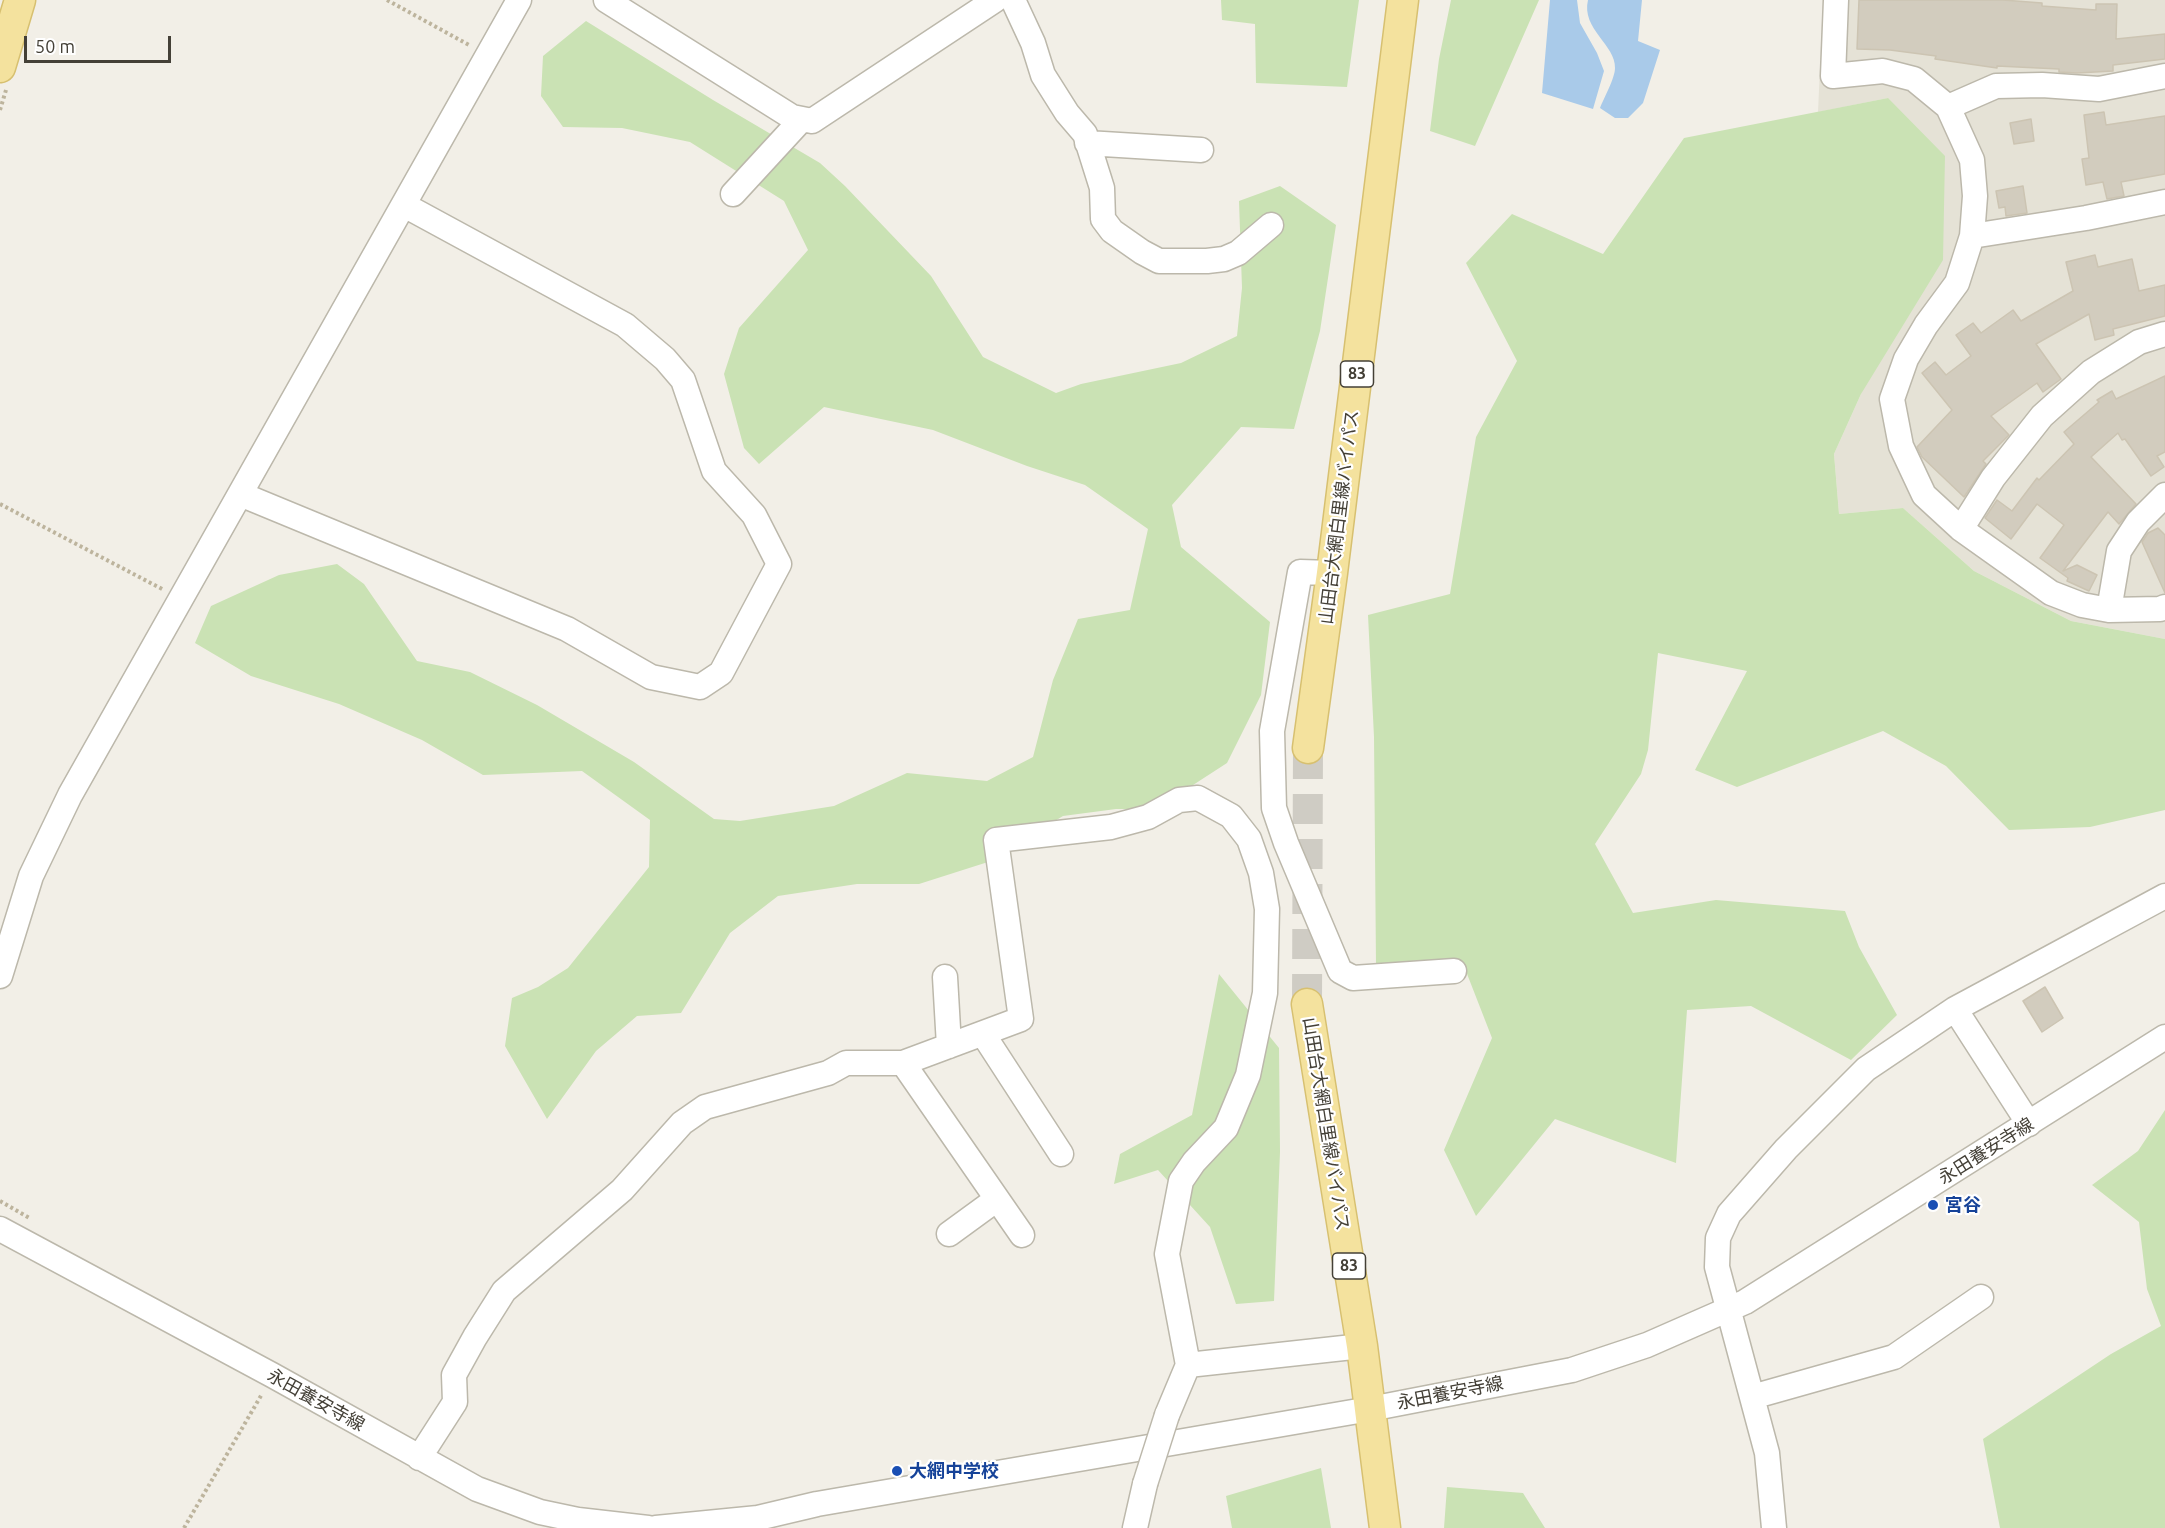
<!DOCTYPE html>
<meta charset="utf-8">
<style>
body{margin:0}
#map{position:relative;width:2165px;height:1528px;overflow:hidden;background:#f2efe7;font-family:Ubuntu,sans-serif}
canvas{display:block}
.scale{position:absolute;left:24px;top:36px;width:147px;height:27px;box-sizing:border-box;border:3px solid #444037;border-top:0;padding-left:8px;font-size:18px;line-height:21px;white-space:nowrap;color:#444037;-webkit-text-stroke:4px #fff;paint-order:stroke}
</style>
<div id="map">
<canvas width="2165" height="1528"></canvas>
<div class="scale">50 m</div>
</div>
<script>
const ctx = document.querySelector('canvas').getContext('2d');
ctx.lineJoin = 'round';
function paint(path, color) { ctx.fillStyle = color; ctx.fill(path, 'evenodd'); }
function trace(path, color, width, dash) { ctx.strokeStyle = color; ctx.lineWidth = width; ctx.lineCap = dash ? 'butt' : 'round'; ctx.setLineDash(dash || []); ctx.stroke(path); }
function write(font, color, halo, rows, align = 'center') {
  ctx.font = font + ' Ubuntu,"Noto Sans JP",sans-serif'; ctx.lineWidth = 4.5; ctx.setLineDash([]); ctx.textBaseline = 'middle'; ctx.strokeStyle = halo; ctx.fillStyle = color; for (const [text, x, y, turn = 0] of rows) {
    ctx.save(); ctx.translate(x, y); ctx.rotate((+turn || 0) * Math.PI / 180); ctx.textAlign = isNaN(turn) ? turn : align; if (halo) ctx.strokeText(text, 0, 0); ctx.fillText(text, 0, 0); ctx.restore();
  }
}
paint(new Path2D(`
 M1823 0H2165V639L2071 621 1974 571 1903 508 1839 514 1834 454 1861 394 1888 98 1818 112Z`), '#e5e2d6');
paint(new Path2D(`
 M1221 0H1359L1347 87 1256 83 1255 24 1222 20Z
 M1451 0H1539L1475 146 1430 131 1439 59Z
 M586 21 713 100 820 163 845 186 931 276 983 357 1056 393 1081 384 1181 363 1237 336 1242 288 1239 201 1280 186 1336 225 1320 331 1294 429 1241 427 1172 505 1181 547 1270 622 1261 695 1227 763 1156 809H1116L1063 816 988 862 919 884H857L778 896 730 933 681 1013 637 1016 596 1051 547 1119 505 1046 512 998 538 987 568 968 649 867 650 820 582 771 483 775 422 740 339 704 251 676 195 643 211 606 279 575 337 564 364 584 417 661 470 672 537 705 634 762 714 819 740 821 834 806 907 773 987 781 1033 757 1053 680 1078 619 1130 610 1148 529 1085 485 1027 466 933 430 824 407 759 464 744 448 724 374 739 328 808 250 784 201 690 142 622 128 563 127 541 96 543 56Z
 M1888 98 1945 156 1943 260 1861 394 1834 454 1839 514 1903 508 1974 571 2071 621 2165 639V810L2090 827 2009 830 1946 766 1883 731 1737 787 1695 770 1747 671 1658 653 1648 750 1641 774 1595 844 1633 913 1716 900 1845 911 1859 947 1897 1015 1851 1060 1751 1006 1687 1010 1676 1163 1555 1119 1476 1216 1444 1150 1492 1038 1462 961 1376 965 1374 737 1368 615 1450 594 1476 437 1517 361 1466 263 1512 214 1603 254 1684 138Z
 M1219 974 1279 1048 1280 1152 1274 1301 1236 1304 1210 1227 1158 1170 1114 1184 1120 1154 1192 1115Z
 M2165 1110V1528H2000L1983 1439 2111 1354 2161 1326 2147 1289 2139 1222 2092 1185 2138 1151Z
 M1321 1468 1331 1528H1232L1226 1496Z
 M1447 1487 1523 1493 1545 1528H1444Z`), '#cae2b4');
paint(new Path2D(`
 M1550 0H1577L1580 23 1597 53 1604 71 1593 109 1542 93Z
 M1588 0H1642L1638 41 1660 50 1643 103 1628 118H1615L1600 108C1604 98 1615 78 1615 68 1616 45 1581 29 1588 0Z`), '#a9cae9');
const building = new Path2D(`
 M1859 0H2003L2042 3V6L2096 10V4H2117L2116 39 2165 34V59L2113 65V71L2077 73 2059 72V69L1997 66V68L1935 59 1936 56 1890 50 1857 49Z
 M2104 112 2106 125 2165 116V174L2121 182 2124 196 2107 199 2103 182 2086 185 2082 159 2089 158 2084 115Z
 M2031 119 2034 141 2014 144 2010 123Z
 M2023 186 2027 213 2006 216 2005 207 1999 208 1996 191Z
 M2095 255 2098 267 2132 259 2139 291 2165 285V316L2113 329 2114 335 2095 340 2089 314 2036 344 2061 379 2043 392 2037 383 1991 416 2009 435 1983 461 1986 464 1964 497 1922 457 1917 447 1952 410 1922 373 1935 362 1946 375 1971 356 1956 335 1973 323 1981 333 2013 310 2021 321 2073 291 2066 262Z
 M2165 376V452L2157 456 2164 467 2151 476 2125 439 2122 440 2118 433 2091 457 2136 504 2119 524 2108 512 2063 571 2077 565 2097 575 2089 591 2067 581 2068 578 2040 558 2064 525 2037 504 2011 539 1985 518 1997 500 2012 511 2037 478 2039 480 2074 444 2064 432 2099 402 2097 400 2112 391 2116 399Z
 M2158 528 2165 535V593L2142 542 2148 533Z
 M2045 987 2063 1018 2042 1032 2023 1001Z`);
paint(building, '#d2ccbe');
trace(building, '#ccc4b2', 1.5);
trace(new Path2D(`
 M1307 1004 1308 748`), '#cfccc4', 30, [30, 15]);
const minor = new Path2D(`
 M606 0 792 117 812 121 995 0
 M1013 0 1033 43 1043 75 1067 113 1085 134 1102 188 1103 219 1112 231 1142 252 1159 261H1207L1224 259 1238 253 1271 225
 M1836 0 1833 76 1883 71 1914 79 1948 107 1972 160 1975 196 1972 236 1957 283 1926 325 1906 359 1892 399 1901 446 1924 495 1961 529 2051 593 2082 605 2109 610 2160 609 2165 607
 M1948 107 1996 86 2042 85 2099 89 2165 76
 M1087 143 1201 150
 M733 194 802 119
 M1972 236 2086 218 2165 202
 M240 494 567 629 651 677 700 687 721 673 779 564 754 515 714 471 683 380 665 359 625 325 404 205
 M1961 529 1993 478 2042 416 2091 372 2139 342 2165 334
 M1332 573 1300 572 1272 731 1274 808 1286 843 1340 971 1353 978 1454 971
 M2109 610 2119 551 2138 522 2165 495
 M0 976 31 876 70 795 519 0
 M945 977 949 1046
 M1955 1009 2029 1124
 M983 1034 1061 1154
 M903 1063 1022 1235
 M0 1229 272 1375 477 1489 540 1512 578 1520 648 1528
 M949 1234 997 1199
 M1188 1365 1362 1346
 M1752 1397 1894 1357 1981 1297
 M419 1458 455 1402 454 1375 475 1337 504 1291 622 1190 682 1123 705 1107 828 1073 846 1063H903L1021 1019 996 840 1111 827 1148 817 1179 800 1198 798 1231 816 1249 839 1261 873 1267 909 1265 993 1248 1075 1226 1128 1194 1162 1181 1181 1167 1254 1188 1365 1167 1415
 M656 1528 758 1518 817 1504 1370 1409 1572 1370 1647 1345 1745 1302 2165 1037
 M1135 1528 1145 1484
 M1774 1528 1767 1453 1717 1267 1718 1238 1729 1214 1786 1149 1866 1069 1955 1009 2165 896`);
const major = new Path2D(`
 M0 67 20 0
 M1308 748 1332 573 1403 0
 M1307 1004 1362 1346 1385 1528`);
trace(minor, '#bcb8ab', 27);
trace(major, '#d7c070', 33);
trace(new Path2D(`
 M387 0 469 45
 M0 110 6 90
 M0 504 164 590
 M0 1201 31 1219
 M184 1528 262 1394`), '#bdb49d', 4, [3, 3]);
trace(minor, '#fff', 24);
trace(major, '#f4e29e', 30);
const minorBridge = new Path2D(`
 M1145 1484 1167 1415`);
trace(minorBridge, '#bcb8ab', 27, []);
trace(minorBridge, '#fff', 24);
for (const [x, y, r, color] of [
 [1933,1205,6,"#1a4fb4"],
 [897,1471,6,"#1a4fb4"]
]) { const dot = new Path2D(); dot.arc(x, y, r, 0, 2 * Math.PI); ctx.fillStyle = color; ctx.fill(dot); trace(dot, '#fff', 2); }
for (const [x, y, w] of [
 [1357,374,33],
 [1349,1266,33]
]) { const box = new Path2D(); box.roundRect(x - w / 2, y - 13, w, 26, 4.5); ctx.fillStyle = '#fff'; ctx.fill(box); trace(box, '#444037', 1.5); }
write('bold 16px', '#444037', null, [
 ["83",1357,374],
 ["83",1349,1266]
]);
write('18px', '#444037', '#fff', [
 ["山田台大網白里線バイパス",1339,517,-83],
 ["山田台大網白里線バイパス",1326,1124,81],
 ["永田養安寺線",1986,1151,-32],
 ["永田養安寺線",1450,1393,-11],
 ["永田養安寺線",316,1400,29]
]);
write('bold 18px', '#164399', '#fff', [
 ["宮谷",1945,1205],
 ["大網中学校",909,1471]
], 'left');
</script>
